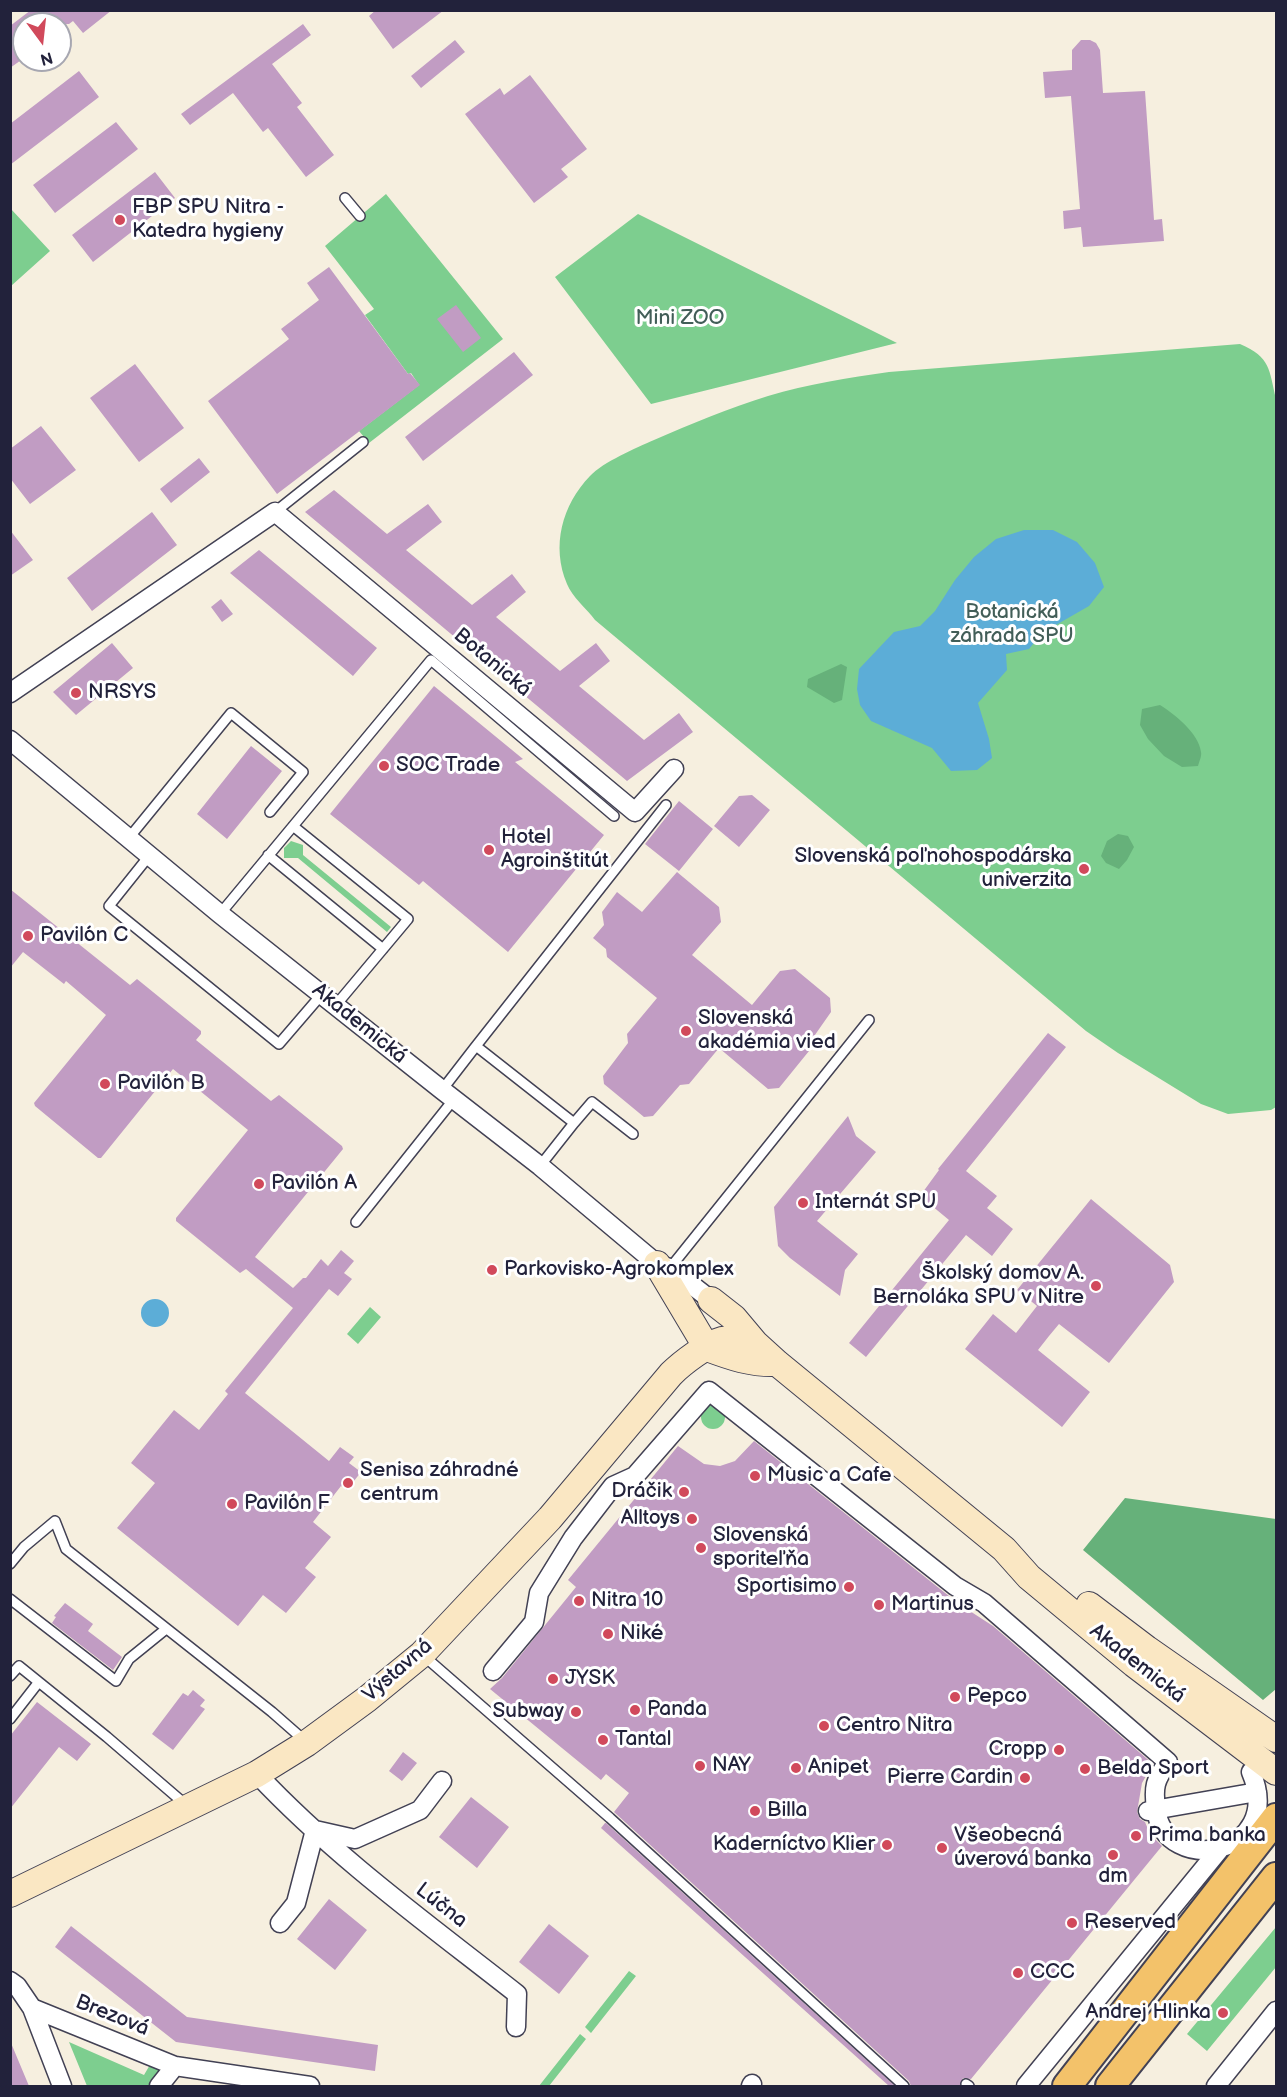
<!DOCTYPE html>
<html>
<head>
<meta charset="utf-8">
<style>
  body { margin:0 }
  #map { position:relative; width:1287px; height:2097px; overflow:hidden; background:#f6efdf; font-family:"Balsamiq Sans",sans-serif }
  canvas { display:block }
  .frame { position:absolute; inset:0; border:12px solid #22223b; pointer-events:none }
  .north { position:absolute; left:12px; top:12px; width:60px; height:60px; box-sizing:border-box; background:#fff; border:2px solid #a7a7b1; border-radius:50%; rotate:165deg; font-size:16px; font-weight:700; line-height:24px; text-align:center; color:#22223b }
  .north::after { content:''; display:block; margin:auto; width:21px; height:27px; background:#d1495b; clip-path:polygon(50% 0,100% 100%,50% 72%,0 100%) }
</style>
</head>
<body>
<div id="map">
<canvas width="1287" height="2097"></canvas>
<div class="frame"></div>
<div class="north">N</div>
</div>
<script>
const ctx = document.querySelector('canvas').getContext('2d');
ctx.lineJoin = 'round';
function paint(path, color) { ctx.fillStyle = color; ctx.fill(path, 'evenodd'); }
function strokePath(path, color, width, dash) { ctx.strokeStyle = color; ctx.lineWidth = width; ctx.lineCap = dash ? 'butt' : 'round'; ctx.setLineDash(dash || []); ctx.stroke(path); }
function write(font, color, halo, rows, align = 'center') {
  ctx.font = font + ' "Balsamiq Sans",sans-serif'; ctx.lineWidth = 6; ctx.setLineDash([]); ctx.textBaseline = 'middle'; ctx.strokeStyle = halo; ctx.fillStyle = color; for (const [text, x, y, turn = 0] of rows) {
    ctx.save(); ctx.translate(x, y); ctx.rotate((+turn || 0) * Math.PI / 180); ctx.textAlign = isNaN(turn) ? turn : align; if (halo) ctx.strokeText(text, 0, 0); ctx.fillText(text, 0, 0); ctx.restore();
  }
}
paint(new Path2D(`
  M386,194L503,339L369,443L359,431L419,385L411,373L408,374L365,315L374,309L325,246Z
  M11,209L50,251L11,286H10Z
  M638,214L897,343L651,404L555,277Z
  M1240,344C1271,357 1269,370 1276,399V1107L1271,1110L1228,1114L1201,1104L1118,1053L1086,1031L595,620C587,609 572,597 567,584C551,546 562,505 590,476C603,462 636,448 654,440C691,424 729,408 768,396C808,384 848,378 889,372Z
  M291,841L303,845V855L391,927L387,932L298,858H284V848Z
  M370,1307L381,1317L358,1344L347,1334Z
  M701 1417a12 12 0 1 1 24 0a12 12 0 1 1-24 0Z
  M1276,1927V1967L1207,2051L1187,2034Z
  M629,1971L636,1976L591,2033L585,2027Z
  M580,2034L586,2039L549,2086H539Z
  M69,2042L144,2075L154,2058C163,2069 160,2075 153,2086H87Z`), '#7dce8f');
paint(new Path2D(`
  M841,664L847,667L842,700L834,703L807,687L808,679Z
  M1160,705C1174,714 1199,733 1201,752C1202,756 1199,762 1198,766L1182,767L1164,756L1148,739L1140,725L1142,709Z
  M1118,834L1128,836L1134,847L1127,860L1119,869L1106,863L1101,856L1107,841Z
  M1125,1498L1276,1519V1689L1263,1700L1083,1550Z`), '#66b17a');
paint(new Path2D(`
  M1024,530H1053L1077,542L1095,563L1104,587L1089,606L1042,633L1029,649L1006,654L1007,670L978,703L989,739L992,758L977,770L951,771L932,748L871,721L860,705L857,689L859,669L894,632L920,626L935,611L955,580L974,557L996,539Z
  M141 1313a14 14 0 1 1 28 0a14 14 0 1 1-28 0Z`), '#5cadd7');
paint(new Path2D(`
  M31,10H112L83,33L73,21L69,24H24V58L10,68V26Z
  M376,10H444L393,49L369,16Z
  M303,24L311,35L272,64L302,103L297,107L334,155L306,177L268,128L263,132L233,93L190,125L181,114Z
  M455,40L465,52L421,88L411,76Z
  M1081,40H1090L1096,43L1100,50L1103,93L1145,91L1154,220L1162,219L1164,241L1083,247L1081,227L1064,229L1063,211L1080,209L1071,96L1045,98L1043,72L1072,70V50Z
  M79,71L99,97L10,165V124Z
  M530,75L587,149L561,169L568,177L534,203L465,114L500,88L504,95Z
  M116,122L138,149L55,213L33,185Z
  M155,172L175,198L93,262L72,235Z
  M329,267L408,374L410,373L420,385L277,494L208,401L289,339L281,329L319,300L307,283Z
  M456,305L481,338L463,352L437,319Z
  M514,352L533,375L423,461L405,437Z
  M135,364L184,428L139,462L90,398Z
  M41,426L76,470L30,504L10,478V449Z
  M199,458L210,472L171,503L160,489Z
  M334,490L387,534L428,504L442,522L406,550L472,605L512,574L526,592L496,617L560,671L596,643L610,661L579,686L644,740L679,713L693,732L627,781L305,512Z
  M152,512L177,545L92,611L67,578Z
  M10,530L33,560L10,576Z
  M259,550L377,648L353,676L230,573Z
  M221,599L233,614L222,622L211,607Z
  M112,643L133,668L76,715L53,692Z
  M434,686L523,759L515,762L604,835L508,952L423,881L419,885L330,814Z
  M251,746L282,771L227,839L197,814Z
  M752,795L770,810L739,847L714,826L739,796Z
  M679,801L713,829L679,871L645,844Z
  M677,872L719,907L721,922L692,955L752,1005L780,971L795,969L830,998L831,1012L810,1042L809,1051L779,1088L768,1089L719,1048L689,1084L680,1085L653,1116L644,1117L604,1084L603,1076L628,1043L627,1034L657,998L607,957L606,949L593,938L604,925L602,912L617,892L642,912Z
  M10,889L130,985L137,979L201,1031V1034L196,1040L271,1101L279,1095L342,1146L343,1149L255,1257L293,1288L303,1278H306L321,1259L328,1266L341,1250L354,1261L344,1273L352,1279L338,1296L329,1289L245,1393L329,1461L340,1447L354,1457L349,1463L361,1472L347,1490L341,1486L313,1522L331,1537L305,1568L316,1577L286,1613L263,1595L238,1626L117,1528L155,1483L131,1463L174,1410L199,1430L228,1394L225,1391L293,1308L246,1269L240,1273L176,1221V1218L248,1130L173,1069L101,1158H98L35,1106L34,1103L106,1015L66,981L64,984L23,952L10,968Z
  M1048,1033L1066,1047L966,1171L997,1196L987,1208L1013,1229L992,1256L966,1235L866,1357L849,1343L949,1220L920,1196L939,1170L938,1169Z
  M848,1116L856,1136L876,1152L817,1221L858,1254L845,1270L840,1296L790,1258L778,1246L774,1207Z
  M1091,1199L1170,1265L1174,1282L1109,1363L1059,1324L1049,1336L1038,1350L1090,1392L1062,1427L965,1349L993,1314L1016,1333L1037,1306L1017,1290Z
  M754,1441L959,1604L993,1626L1153,1764L1142,1783L1137,1812L1140,1819L1145,1822L1150,1834L1162,1846L971,2079L963,2078L960,2086H911L909,2081L614,1812L629,1793L606,1774L601,1780L490,1689L502,1678L576,1587L568,1580L678,1446L704,1464L720,1466L735,1461Z
  M65,1603L93,1624L88,1631L122,1657L113,1670L52,1623L56,1617L54,1616Z
  M193,1690L205,1700L200,1706L205,1709L173,1750L152,1734L183,1693L188,1696Z
  M37,1702L91,1744L77,1761L59,1747L10,1809V1736Z
  M403,1752L417,1763L402,1781L389,1771Z
  M471,1797L509,1827L477,1868L439,1837Z
  M605,1823H606L895,2086H889L601,1828Z
  M329,1899L367,1930L335,1970L297,1939Z
  M549,1924L589,1956L559,1994L519,1962Z
  M71,1926L187,2017L378,2045L375,2071L176,2042L55,1947Z
  M10,2043H11L29,2086H10Z`), '#c19cc3');
const lane = new Path2D(`
  M345,198L360,216
  M275,512L363,442
  M293,826L408,919L336,1005
  M128,839L231,713L303,772L270,812
  M268,855L383,949
  M149,856L109,906L279,1044L322,994
  M220,914L431,660L614,816
  M476,1046L666,805
  M442,1090L476,1046L574,1123L592,1102L633,1134
  M540,1166L574,1123
  M356,1222L454,1099
  M670,1268L869,1020
  M10,1564L24,1547L55,1521L66,1549L272,1712L305,1741
  M10,1599L116,1681L129,1659L166,1629
  M424,1656L610,1818L904,2086
  M10,1676L19,1666L107,1737L186,1805
  M10,1719L38,1683
  M966,2084L969,2086`);
const street = new Path2D(`
  M10,693L275,512L635,812L674,769
  M10,740L220,914L442,1090L540,1166L657,1264L670,1268L711,1300
  M493,1671L534,1622L539,1593L573,1538L613,1486L635,1476L709,1391L955,1586L984,1603L1168,1762C1155,1780 1153,1787 1156,1809C1164,1878 1287,1856 1251,1772
  M257,1774C335,1857 428,1924 517,1994L516,2027
  M1148,1811L1257,1792
  M280,1923L296,1903L315,1830L355,1839L420,1810L442,1781
  M10,1981L17,1986L32,2008L175,2066L310,2086
  M32,2008L62,2086
  M159,2086L175,2066
  M751,2086L752,2084
  M1026,2086L1219,1850
  M1216,2086L1276,2011`);
const secondary = new Path2D(`
  M657,1264L707,1348
  M711,1300L734,1318L755,1343L777,1363L1004,1549L1029,1577L1134,1664L1276,1772
  M707,1348C731,1357 751,1364 777,1363
  M1089,1605L1147,1649L1276,1739
  M10,1894L257,1774L307,1743L367,1699L422,1654L550,1518L671,1374C682,1363 707,1344 722,1340C732,1338 745,1341 755,1343`);
const primary = new Path2D(`
  M1067,2086L1276,1818
  M1110,2086L1276,1877`);
strokePath(lane, '#424154', 12);
strokePath(street, '#424154', 21);
strokePath(secondary, '#424154', 28);
strokePath(primary, '#424154', 32);
strokePath(lane, '#fff', 9);
strokePath(street, '#fff', 18);
strokePath(secondary, '#fae7c3', 26);
strokePath(primary, '#f3c26a', 28);
for (const [x, y, r, color] of [
  [120,220,6,"#d1495b"],
  [76,693,6,"#d1495b"],
  [384,766,6,"#d1495b"],
  [489,850,6,"#d1495b"],
  [1084,869,6,"#d1495b"],
  [28,936,6,"#d1495b"],
  [686,1031,6,"#d1495b"],
  [105,1084,6,"#d1495b"],
  [259,1184,6,"#d1495b"],
  [803,1203,6,"#d1495b"],
  [492,1270,6,"#d1495b"],
  [1096,1286,6,"#d1495b"],
  [755,1476,6,"#d1495b"],
  [348,1483,6,"#d1495b"],
  [684,1492,6,"#d1495b"],
  [232,1504,6,"#d1495b"],
  [692,1519,6,"#d1495b"],
  [701,1548,6,"#d1495b"],
  [849,1587,6,"#d1495b"],
  [579,1601,6,"#d1495b"],
  [879,1605,6,"#d1495b"],
  [608,1634,6,"#d1495b"],
  [553,1679,6,"#d1495b"],
  [955,1697,6,"#d1495b"],
  [635,1710,6,"#d1495b"],
  [576,1712,6,"#d1495b"],
  [824,1726,6,"#d1495b"],
  [603,1740,6,"#d1495b"],
  [1059,1750,6,"#d1495b"],
  [700,1766,6,"#d1495b"],
  [796,1768,6,"#d1495b"],
  [1085,1769,6,"#d1495b"],
  [1025,1778,6,"#d1495b"],
  [755,1811,6,"#d1495b"],
  [1136,1836,6,"#d1495b"],
  [887,1845,6,"#d1495b"],
  [942,1848,6,"#d1495b"],
  [1113,1855,6,"#d1495b"],
  [1072,1923,6,"#d1495b"],
  [1018,1973,6,"#d1495b"],
  [1223,2013,6,"#d1495b"]
]) { const dot = new Path2D(); dot.arc(x, y, r, 0, 2 * Math.PI); ctx.fillStyle = color; ctx.fill(dot); strokePath(dot, '#fff', 2); }
write('21px', '#22223b', '#fff', [
  ["FBP SPU Nitra -",132,208],
  ["Katedra hygieny",132,232],
  ["NRSYS",88,693],
  ["SOC Trade",396,766],
  ["Hotel",501,838],
  ["Agroinštitút",501,862],
  ["Slovenská poľnohospodárska",1072,857,"right"],
  ["univerzita",1072,881,"right"],
  ["Pavilón C",40,936],
  ["Slovenská",698,1019],
  ["akadémia vied",698,1043],
  ["Pavilón B",117,1084],
  ["Pavilón A",271,1184],
  ["Internát SPU",815,1203],
  ["Parkovisko-Agrokomplex",504,1270],
  ["Školský domov A.",1084,1274,"right"],
  ["Bernoláka SPU v Nitre",1084,1298,"right"],
  ["Senisa záhradné",360,1471],
  ["centrum",360,1495],
  ["Music a Cafe",767,1476],
  ["Dráčik",672,1492,"right"],
  ["Pavilón F",244,1504],
  ["Alltoys",680,1519,"right"],
  ["Slovenská",713,1536],
  ["sporiteľňa",713,1560],
  ["Sportisimo",837,1587,"right"],
  ["Nitra 10",591,1601],
  ["Martinus",891,1605],
  ["Niké",620,1634],
  ["JYSK",565,1679],
  ["Pepco",967,1697],
  ["Panda",647,1710],
  ["Subway",564,1712,"right"],
  ["Centro Nitra",836,1726],
  ["Tantal",615,1740],
  ["Cropp",1047,1750,"right"],
  ["NAY",712,1766],
  ["Anipet",808,1768],
  ["Belda Sport",1097,1769],
  ["Pierre Cardin",1013,1778,"right"],
  ["Billa",767,1811],
  ["Všeobecná",954,1836],
  ["úverová banka",954,1860],
  ["Prima banka",1148,1836],
  ["Kaderníctvo Klier",875,1845,"right"],
  ["dm",1113,1877,"center"],
  ["Reserved",1084,1923],
  ["CCC",1030,1973],
  ["Andrej Hlinka",1211,2013,"right"]
], 'left');
write('21px', '#425e58', '#fff', [
  ["Mini ZOO",680,319],
  ["Botanická",1012,613],
  ["záhrada SPU",1012,637]
]);
write('21px', '#22223b', '#fff', [
  ["Botanická",492,663,40],
  ["Akademická",359,1024,39],
  ["Akademická",1137,1664,38],
  ["Výstavná",398,1671,-41],
  ["Lúčna",441,1906,38],
  ["Brezová",112,2016,22]
]);
</script>
</body>
</html>
